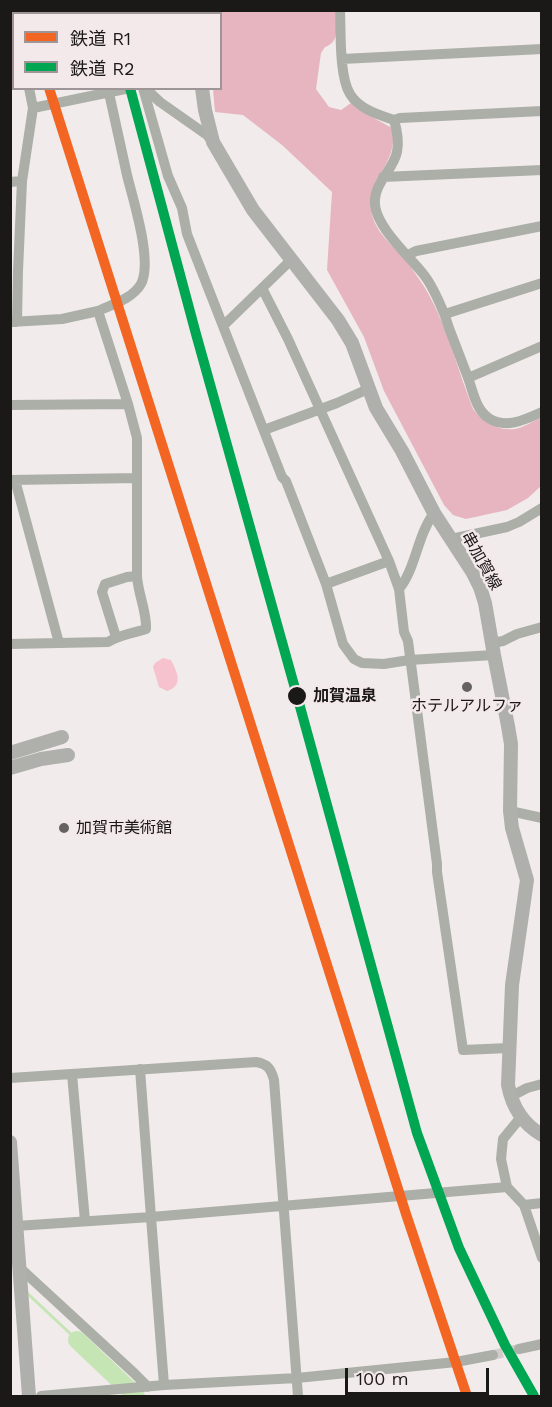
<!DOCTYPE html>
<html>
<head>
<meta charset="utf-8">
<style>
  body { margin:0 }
  #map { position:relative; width:552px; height:1407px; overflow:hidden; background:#f1ebec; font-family:"Work Sans","Noto Sans JP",sans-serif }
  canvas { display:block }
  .frame { position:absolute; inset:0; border:12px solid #1b1818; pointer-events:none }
  .legend { position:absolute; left:12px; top:12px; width:210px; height:78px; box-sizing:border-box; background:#f3e9eb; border:2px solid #9d9597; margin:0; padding:8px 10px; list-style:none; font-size:18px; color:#1b1818 }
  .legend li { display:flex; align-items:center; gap:12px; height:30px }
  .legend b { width:30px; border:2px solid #9d9597 }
  .scale { position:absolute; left:345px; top:1368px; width:144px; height:27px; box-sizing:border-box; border:3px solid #1b1818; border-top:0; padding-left:8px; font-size:18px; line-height:21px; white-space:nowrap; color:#1b1818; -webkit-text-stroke:4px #f3e9eb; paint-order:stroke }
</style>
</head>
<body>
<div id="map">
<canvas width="552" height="1407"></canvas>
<div class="frame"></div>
<ul class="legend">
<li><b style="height:8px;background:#f26522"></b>鉄道 R1</li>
<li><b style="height:8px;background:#00a651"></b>鉄道 R2</li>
</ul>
<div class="scale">100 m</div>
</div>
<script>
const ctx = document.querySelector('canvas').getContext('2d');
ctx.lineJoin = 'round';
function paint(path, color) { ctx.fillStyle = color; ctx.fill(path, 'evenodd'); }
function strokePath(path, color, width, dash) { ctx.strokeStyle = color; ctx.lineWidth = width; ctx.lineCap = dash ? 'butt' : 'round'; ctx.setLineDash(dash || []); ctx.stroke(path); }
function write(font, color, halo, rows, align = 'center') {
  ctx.font = font + ' "Work Sans","Noto Sans JP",sans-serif'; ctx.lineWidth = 5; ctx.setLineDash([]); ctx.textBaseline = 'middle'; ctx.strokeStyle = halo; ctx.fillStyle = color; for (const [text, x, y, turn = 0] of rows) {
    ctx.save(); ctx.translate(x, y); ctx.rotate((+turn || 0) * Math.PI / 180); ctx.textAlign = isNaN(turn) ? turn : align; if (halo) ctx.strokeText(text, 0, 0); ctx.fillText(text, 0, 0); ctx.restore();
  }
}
paint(new Path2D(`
  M163,658L171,660C178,673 183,686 167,691L159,687L153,667L155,663Z`), '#f5c2cd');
paint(new Path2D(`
  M204,10L335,11C336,24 341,42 325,47L321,53L316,89L329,107L341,110L351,103L361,111L392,128C400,166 363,178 372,215C377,235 398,250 410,266C416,275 423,284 428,293C448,329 458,371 473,409C483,422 497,431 515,429C523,428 533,421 541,418V486L528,498L507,510L466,519L453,515L444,505L384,391L364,337L327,270L332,192L282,145L243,115L215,112L213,89L220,88V14L204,13Z`), '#e7b5bf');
strokePath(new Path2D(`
  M27,1293L77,1340`), '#c6e5b5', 3);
strokePath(new Path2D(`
  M77,1340L136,1396`), '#c6e5b5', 18);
strokePath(new Path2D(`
  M493,1355L519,1349`), '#d1cbcc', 10, [10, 5]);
strokePath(new Path2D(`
  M122,10L123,14
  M340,10C341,32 339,76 350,94C359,109 379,115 394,120C397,130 399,142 397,152C393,171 373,183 375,205C377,228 410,257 424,275C432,285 438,299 443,311C446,317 447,323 449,328C455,344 461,359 467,375C473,390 475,410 490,419C507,429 526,419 542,412
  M10,22L14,31
  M10,59L14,58
  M342,59L542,49
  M143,88L168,176L182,208L187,234L282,477L286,481L326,584L343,644L354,659L362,663L384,664L409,660L494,655
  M145,88L160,102L207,135L213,142
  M33,108L130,88
  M394,120L400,118L542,111
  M383,177L542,170
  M10,182L22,181
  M408,255L416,251L542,226
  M262,288L288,339L389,561L399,589L404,632L408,641L437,864V872L463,1050L509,1048
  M445,314L542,283
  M11,322L62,319L98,311
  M17,322L18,271L22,181L33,108L29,88
  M223,326L291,260
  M468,378L542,346
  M10,405L128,404
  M264,430L337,403L368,389
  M10,480L137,478
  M15,480L59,643
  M451,539L507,527L519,522L542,508
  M326,584L389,561
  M399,589C416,568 417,536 434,513
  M116,637L102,592L105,584L127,577L137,576
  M492,643L503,641L517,634L542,627
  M10,644L108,642C119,635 134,633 146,629C147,612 138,594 137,576V438L128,404L98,311C113,304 132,299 141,284C153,261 133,200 127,175C121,148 115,120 109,93
  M510,811L542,818
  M72,1074L85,1221
  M10,1078L256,1062C268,1064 271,1069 274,1080L298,1396
  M510,1097L527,1088L542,1084
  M521,1117L503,1139L501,1159L507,1187L524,1205L542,1258
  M524,1205L542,1203
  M16,1226L151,1217L140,1069
  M20,1268L134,1373L148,1387
  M519,1349L542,1344
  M164,1385L151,1217L507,1187
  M41,1396L164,1385L297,1378L456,1362L493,1355`), '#abafa7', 10);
strokePath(new Path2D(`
  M192,10L193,14
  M202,88L205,110L213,142L230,171L253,210L338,320L352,343L376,408L402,451L434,513L473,573L480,587L485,603L494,655L508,726L511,744L510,811L512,828L527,880L512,985L508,1085C512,1106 523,1124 542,1135
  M10,753L62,737
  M10,768L41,759L68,755
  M10,1142L29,1396`), '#afb0ab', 14);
strokePath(new Path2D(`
  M49,88L406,1214L467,1396`), '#f26522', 10);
strokePath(new Path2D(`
  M130,88L196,334L296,692L417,1133L459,1248L505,1345L534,1396`), '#00a651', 10);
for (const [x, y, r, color] of [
  [467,687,6,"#666262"],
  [297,696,10,"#1b1818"],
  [64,828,6,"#666262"]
]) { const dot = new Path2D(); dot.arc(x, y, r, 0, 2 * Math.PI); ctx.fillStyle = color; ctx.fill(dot); strokePath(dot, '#f3e9eb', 2); }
write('16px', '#1b1818', '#f3e9eb', [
  ["串加賀線",481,561,61]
]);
write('bold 16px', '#1b1818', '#f3e9eb', [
  ["加賀温泉",313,696]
], 'left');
write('16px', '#1b1818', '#f3e9eb', [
  ["ホテルアルファ",467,706],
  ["加賀市美術館",76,828,"left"]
]);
</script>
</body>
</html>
